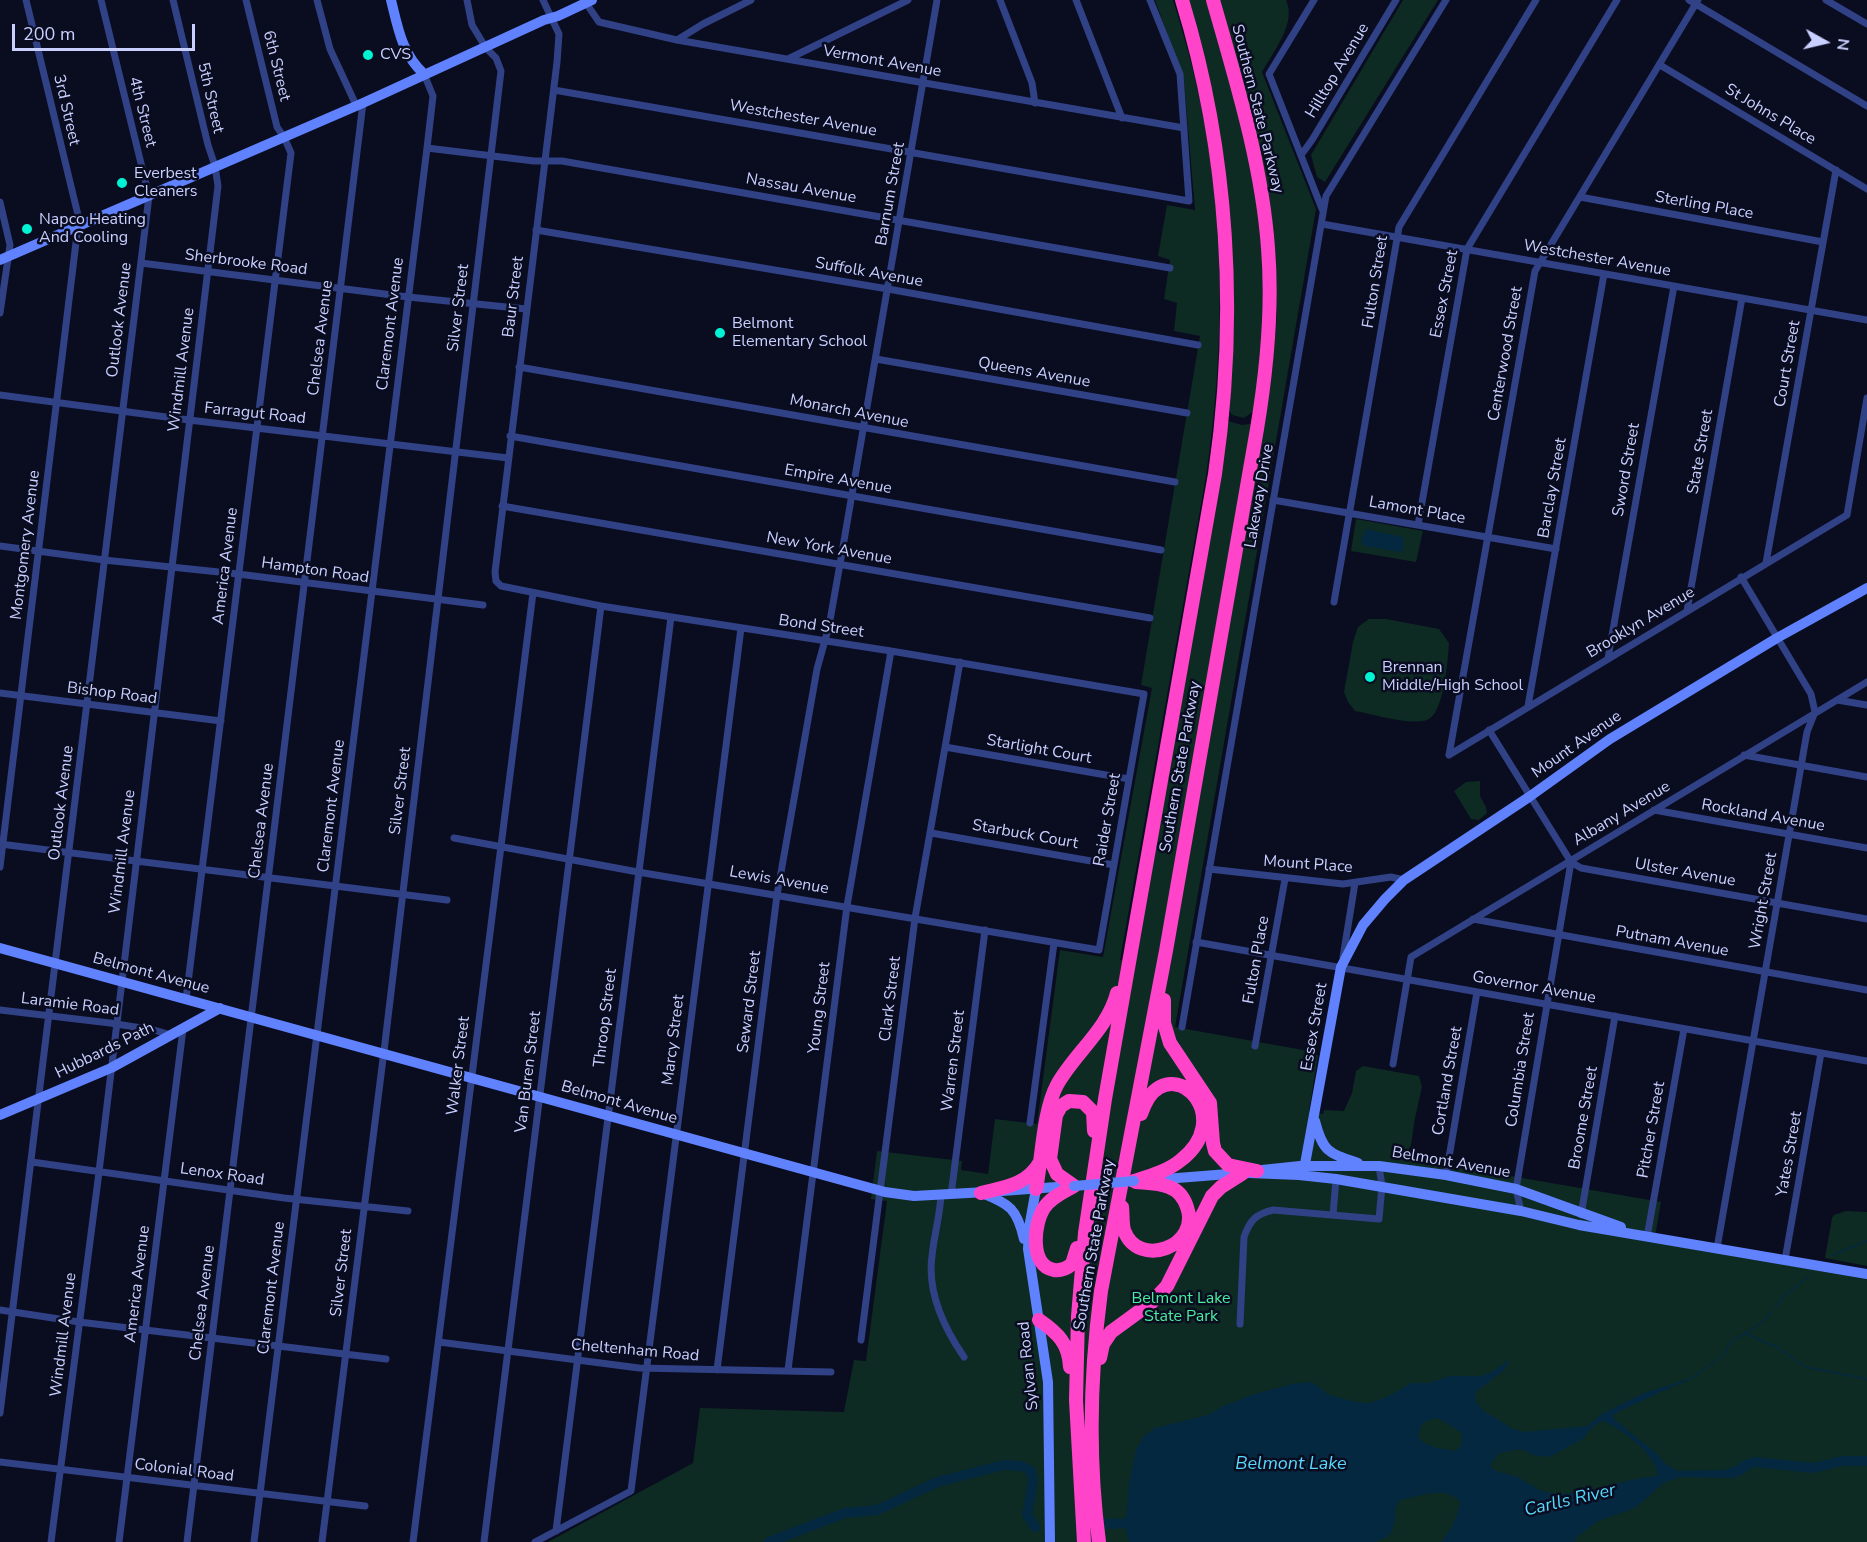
<!DOCTYPE html>
<html>
<head>
<meta charset="utf-8">
<style>
  body { margin:0 }
  #map { position:relative; width:1867px; height:1542px; overflow:hidden; background:#0a0c20; font-family:"Nunito Sans",sans-serif }
  canvas { display:block }
  .north { position:absolute; left:1795px; top:12px; width:60px; height:60px; -webkit-text-stroke:4px #0a0c20; paint-order:stroke; rotate:98deg; font-size:16px; font-weight:700; line-height:24px; text-align:center; color:#c9d0ff }
  .north::after { content:''; display:block; margin:auto; width:21px; height:27px; background:#c9d0ff; clip-path:polygon(50% 0,100% 100%,50% 72%,0 100%) }
  .scale { position:absolute; left:12px; top:24px; width:183px; height:27px; box-sizing:border-box; border:3px solid #c9d0ff; border-top:0; padding-left:8px; font-size:18px; line-height:21px; white-space:nowrap; color:#c9d0ff; -webkit-text-stroke:4px #0a0c20; paint-order:stroke }
</style>
</head>
<body>
<div id="map">
<canvas width="1867" height="1542"></canvas>
<div class="north">N</div>
<div class="scale">200 m</div>
</div>
<script>
const ctx = document.querySelector('canvas').getContext('2d');
ctx.lineJoin = 'round';
function paint(path, color) { ctx.fillStyle = color; ctx.fill(path, 'evenodd'); }
function strokePath(path, color, width, dash) { ctx.strokeStyle = color; ctx.lineWidth = width; ctx.lineCap = dash ? 'butt' : 'round'; ctx.setLineDash(dash || []); ctx.stroke(path); }
function write(font, color, halo, rows, align = 'center') {
  ctx.font = font + ' "Nunito Sans",sans-serif'; ctx.lineWidth = 5; ctx.setLineDash([]); ctx.textBaseline = 'middle'; ctx.strokeStyle = halo; ctx.fillStyle = color; for (const [text, x, y, turn = 0] of rows) {
    ctx.save(); ctx.translate(x, y); ctx.rotate((+turn || 0) * Math.PI / 180); ctx.textAlign = isNaN(turn) ? turn : align; if (halo) ctx.strokeText(text, 0, 0); ctx.fillText(text, 0, 0); ctx.restore();
  }
}
paint(new Path2D(`
  M1155,0H1173C1180,23 1187,46 1193,70C1226,203 1226,342 1206,476L1120,960L1135,963L1226,422L1228,421L1242,425L1250,424L1252,425L1157,967L1170,968L1272,371L1277,315L1275,261L1217,0H1286C1297,23 1273,52 1262,72L1316,209L1175,1027L1314,1052L1318,1056L1309,1111L1323,1114L1324,1110L1344,1111L1352,1093L1356,1071L1363,1066L1419,1076L1422,1087L1415,1118L1411,1145L1406,1154L1401,1157L1661,1202L1654,1242L1867,1278V1542H548L693,1463L700,1408L844,1412L854,1360L866,1361L887,1201L871,1199L877,1151L962,1161L961,1170L988,1174L995,1119L1037,1124L1060,950L1103,957L1152,688L1141,685L1200,336L1174,331L1177,303L1164,299L1170,260L1158,256L1167,205L1195,210L1184,80Z
  M1187,0H1206C1228,76 1253,154 1261,232C1267,292 1263,351 1254,411L1244,418L1232,415L1228,408L1233,300Z
  M1403,0H1438L1325,182L1317,177L1311,155Z
  M1356,519L1423,531L1416,562L1351,551Z
  M1369,619H1386L1439,629L1449,643C1448,659 1444,711 1429,719C1415,727 1372,714 1355,711L1348,702L1344,692L1353,642L1358,627Z
  M1480,781V796L1486,807L1487,813L1479,820L1471,819L1454,791L1466,782Z
  M1846,1211L1867,1212V1266L1825,1258L1832,1218L1834,1215Z`), '#0d2b23');
paint(new Path2D(`
  M1366,529L1402,537L1404,539L1403,550L1400,552L1364,546L1361,539Z
  M1510,1359L1504,1370L1476,1392L1475,1401L1486,1413L1496,1418L1513,1429L1524,1432L1587,1426L1603,1413L1644,1393L1689,1379L1614,1414V1419L1656,1453L1666,1464L1677,1471L1725,1470L1755,1459V1465L1742,1475L1734,1478L1681,1477L1665,1482L1635,1508L1598,1521L1578,1536L1574,1542H1441C1451,1530 1458,1517 1460,1501C1442,1485 1421,1497 1400,1500C1391,1510 1399,1527 1388,1536C1384,1539 1379,1540 1374,1542H1129L1126,1529L1122,1527V1523L1126,1521L1129,1483L1136,1450L1144,1436L1155,1428L1208,1415L1223,1406L1255,1394L1292,1384L1309,1382L1315,1384L1329,1395L1356,1402L1370,1403L1387,1397L1411,1383H1428L1450,1376H1480L1492,1372ZM1431,1419H1440L1462,1433L1461,1446L1455,1451C1443,1449 1424,1447 1418,1436L1422,1424ZM1602,1421C1618,1426 1660,1457 1657,1476C1621,1478 1583,1499 1547,1492C1535,1490 1526,1480 1515,1476C1506,1473 1495,1473 1490,1465L1499,1453L1520,1449L1537,1456L1549,1457L1583,1439L1592,1427Z`), '#042840');
strokePath(new Path2D(`
  M1833,1255L1867,1241
  M1776,1306L1783,1297L1809,1276
  M1746,1334L1777,1347L1806,1367L1867,1379
  M1678,1384L1692,1378L1725,1354L1727,1347L1736,1338L1748,1332L1767,1318L1772,1311`), '#042840', 1.5);
strokePath(new Path2D(`
  M1743,1466L1755,1462L1814,1468L1842,1461H1867
  M1104,1524L1134,1523
  M769,1542L845,1513L877,1510L937,1482L1004,1465L1022,1466L1031,1471L1033,1481L1027,1515L1035,1527`), '#042840', 10);
strokePath(new Path2D(`
  M317,0L330,49L356,105
  M1000,0L1032,83L1035,103
  M1076,0L1122,118
  M1314,0L1269,74L1322,209
  M1689,0L1867,106
  M1826,0L1867,24
  M586,3L599,22L677,40L1184,128
  M677,40L703,24L751,0
  M788,59L908,0
  M1660,65L1867,189
  M554,90L1189,201L1180,74L1150,0
  M427,148L534,161H562L1170,268
  M1301,155L1312,140L1396,0
  M1580,197L1823,242
  M0,202L10,245L0,313
  M1322,224L1867,320
  M536,230L888,289L1198,345
  M141,263L408,297L526,309
  M876,359L1187,413
  M519,367L1175,482
  M0,395L189,420L508,458
  M510,436L1161,550
  M1273,500L1556,549
  M502,506L1150,618
  M1418,525L1467,249L1617,0
  M0,546L104,560L238,574L483,605
  M1766,563L1836,170
  M1334,602L1399,227L1536,0
  M1687,611L1742,298
  M1608,658L1674,286
  M0,693L221,721
  M1837,700L1867,705
  M1528,706L1604,274
  M1489,730L1571,862L1581,868L1867,919
  M945,747L1129,779
  M1449,755L1535,271L1698,0
  M1449,755L1847,515L1867,398
  M1744,755L1867,777
  M1654,810L1867,848
  M931,833L1114,865
  M454,838L638,872L1099,950L1144,694L891,651L601,606L501,586L496,581L495,572L557,62L559,34L543,0
  M0,844L447,900
  M0,867L78,226V215L26,0
  M1209,869L1343,884L1391,877L1404,880
  M1473,919L1867,990
  M1196,942L1867,1061
  M1343,957L1355,883
  M186,999L291,153L284,137L277,127L246,0
  M0,1010L110,1023L154,1030L171,1035
  M1182,1027L1326,196L1446,0
  M1255,1046L1285,879
  M1393,1064L1411,957L1867,682
  M1030,1123L1054,943
  M32,1162L284,1198L408,1211
  M1446,1175L1477,992
  M941,1195C940,1216 934,1235 932,1256C927,1292 944,1328 964,1357
  M951,1195L985,930
  M1521,1211L1516,1189L1571,862
  M1333,1215L1336,1179
  M1581,1215L1615,1016
  M1647,1237L1684,1029
  M1717,1248L1807,732L1815,712L1811,694L1741,577
  M1785,1260L1821,1053
  M0,1310L79,1322L386,1359
  M1240,1324L1244,1237C1250,1220 1256,1214 1273,1210L1379,1219L1382,1186L1379,1166
  M861,1340L915,918L960,662
  M439,1342L639,1368L831,1372
  M717,1370L777,895L817,669L829,626L840,564L937,0
  M788,1370L847,906L891,651
  M0,1413L149,196L101,0
  M0,1462L365,1506
  M556,1531L671,617
  M51,1542L98,1180L218,186L215,166L208,145L173,0
  M119,1542L183,1029
  M187,1542L363,103
  M254,1542L427,148L433,96L424,74
  M322,1542L385,1043L501,71L496,58L486,48L472,25L467,0
  M413,1542L533,593
  M484,1542L601,606
  M535,1542L631,1491L741,628`), '#304185', 7);
strokePath(new Path2D(`
  M391,0C398,28 402,54 424,74
  M0,260L363,103L544,20L558,16L592,0
  M0,948L885,1192L914,1196L986,1192
  M0,1115L111,1068L220,1008
  M1315,1121C1323,1152 1328,1153 1358,1163
  M1262,1170L1300,1166H1379L1446,1175L1516,1189L1621,1227
  M1249,1173L1299,1175L1336,1179L1521,1211L1579,1225L1867,1274
  M1303,1175L1341,967L1363,925L1385,899L1404,880L1529,797L1610,739L1777,638L1867,588
  M1152,1180L1241,1173
  M1036,1189L1029,1228L1028,1249L1048,1382L1050,1542
  M1002,1191L1070,1186
  M982,1193C1010,1204 1017,1209 1024,1239`), '#6082ff', 10);
strokePath(new Path2D(`
  M1164,1000V1023L1170,1043L1210,1103L1213,1143L1215,1151L1228,1165L1257,1171
  M1134,1181C1150,1176 1168,1171 1181,1160C1234,1119 1179,1057 1149,1097C1146,1102 1143,1108 1141,1114
  M1074,1186C1064,1192 1051,1197 1044,1208C1034,1223 1029,1266 1054,1270C1061,1271 1066,1269 1072,1264L1077,1248
  M1074,1186L1057,1174L1050,1159L1056,1115L1061,1106L1069,1101L1083,1102L1093,1112L1094,1131
  M1036,1189C1042,1159 1043,1111 1057,1085C1074,1054 1108,1029 1117,993
  M981,1193C1005,1187 1027,1185 1040,1162
  M1122,1207C1123,1214 1122,1223 1124,1230C1138,1270 1201,1246 1187,1207C1184,1198 1178,1190 1169,1187C1159,1183 1147,1183 1136,1182
  M1039,1320C1058,1333 1069,1344 1070,1367
  M1100,1358L1103,1344L1111,1332L1152,1302L1167,1286L1212,1196L1221,1187L1243,1173
  M1084,1542L1076,1400L1078,1316L1085,1233L1105,1099L1215,474C1238,316 1229,153 1182,0
  M1099,1542C1088,1459 1090,1374 1101,1291L1166,951L1257,429C1267,369 1273,309 1268,248C1262,164 1236,81 1213,0`), '#ff44ca', 14);
strokePath(new Path2D(`
  M1074,1186L1134,1181`), '#6082ff', 10);
for (const [x, y, r, color] of [
  [368,55,6,"#00f4d3"],
  [122,183,6,"#00f4d3"],
  [27,229,6,"#00f4d3"],
  [720,333,6,"#00f4d3"],
  [1370,677,6,"#00f4d3"]
]) { const dot = new Path2D(); dot.arc(x, y, r, 0, 2 * Math.PI); ctx.fillStyle = color; ctx.fill(dot); strokePath(dot, '#0a0c20', 2); }
write('16px', '#c9d0ff', '#0a0c20', [
  ["CVS",380,55],
  ["Everbest",134,174],
  ["Cleaners",134,192],
  ["Napco Heating",39,220],
  ["And Cooling",39,238],
  ["Belmont",732,324],
  ["Elementary School",732,342],
  ["Brennan",1382,668],
  ["Middle/High School",1382,686]
], 'left');
write('16px', '#c9d0ff', '#0a0c20', [
  ["Vermont Avenue",882,62,10],
  ["6th Street",276,66,76],
  ["Hilltop Avenue",1338,71,-59],
  ["5th Street",210,98,77],
  ["Southern State Parkway",1257,109,76],
  ["3rd Street",66,110,77],
  ["4th Street",142,112,76],
  ["St Johns Place",1770,115,31],
  ["Westchester Avenue",803,119,10],
  ["Nassau Avenue",801,189,10],
  ["Barnum Street",891,194,-80],
  ["Sterling Place",1704,206,10],
  ["Westchester Avenue",1597,259,10],
  ["Sherbrooke Road",246,263,7],
  ["Suffolk Avenue",869,273,10],
  ["Fulton Street",1376,282,-81],
  ["Essex Street",1445,294,-79],
  ["Baur Street",514,297,-83],
  ["Silver Street",459,308,-83],
  ["Outlook Avenue",120,320,-83],
  ["Claremont Avenue",391,324,-83],
  ["Chelsea Avenue",321,338,-83],
  ["Centerwood Street",1506,354,-80],
  ["Court Street",1788,364,-80],
  ["Windmill Avenue",182,370,-83],
  ["Queens Avenue",1034,373,10],
  ["Monarch Avenue",849,412,11],
  ["Farragut Road",255,414,6],
  ["State Street",1701,452,-80],
  ["Sword Street",1627,470,-80],
  ["Empire Avenue",838,480,10],
  ["Barclay Street",1553,488,-80],
  ["Lakeway Drive",1260,496,-80],
  ["Lamont Place",1417,511,10],
  ["Montgomery Avenue",26,545,-83],
  ["New York Avenue",829,549,10],
  ["America Avenue",226,566,-83],
  ["Hampton Road",315,571,8],
  ["Brooklyn Avenue",1641,623,-31],
  ["Bond Street",821,627,8],
  ["Bishop Road",112,694,7],
  ["Mount Avenue",1577,745,-35],
  ["Starlight Court",1039,750,10],
  ["Southern State Parkway",1181,767,-80],
  ["Silver Street",401,791,-83],
  ["Outlook Avenue",62,803,-83],
  ["Claremont Avenue",332,806,-83],
  ["Albany Avenue",1622,814,-31],
  ["Rockland Avenue",1763,816,10],
  ["Raider Street",1108,820,-80],
  ["Chelsea Avenue",262,821,-83],
  ["Starbuck Court",1025,835,10],
  ["Windmill Avenue",123,852,-83],
  ["Mount Place",1308,865,4],
  ["Ulster Avenue",1685,873,10],
  ["Lewis Avenue",779,881,10],
  ["Wright Street",1764,901,-80],
  ["Putnam Avenue",1672,942,10],
  ["Fulton Place",1257,960,-80],
  ["Belmont Avenue",151,974,15],
  ["Governor Avenue",1534,988,10],
  ["Clark Street",891,999,-83],
  ["Seward Street",750,1002,-83],
  ["Laramie Road",70,1005,7],
  ["Young Street",820,1008,-83],
  ["Throop Street",606,1018,-83],
  ["Essex Street",1315,1027,-80],
  ["Marcy Street",674,1040,-83],
  ["Hubbards Path",105,1051,-26],
  ["Warren Street",954,1061,-83],
  ["Walker Street",459,1066,-83],
  ["Columbia Street",1521,1070,-81],
  ["Van Buren Street",529,1072,-83],
  ["Cortland Street",1448,1081,-80],
  ["Belmont Avenue",619,1103,16],
  ["Broome Street",1584,1118,-80],
  ["Pitcher Street",1652,1130,-80],
  ["Yates Street",1790,1154,-80],
  ["Belmont Avenue",1451,1163,10],
  ["Lenox Road",222,1175,8],
  ["Southern State Parkway",1095,1245,-80],
  ["Silver Street",342,1273,-83],
  ["America Avenue",138,1284,-83],
  ["Claremont Avenue",272,1288,-83],
  ["Chelsea Avenue",203,1303,-83],
  ["Windmill Avenue",64,1335,-83],
  ["Cheltenham Road",635,1351,5],
  ["Sylvan Road",1029,1366,-96],
  ["Colonial Road",184,1471,7]
]);
write('16px', '#49ec9c', '#0a0c20', [
  ["Belmont Lake",1181,1299],
  ["State Park",1181,1317]
]);
write('italic 18px', '#57d9ff', '#0a0c20', [
  ["Belmont Lake",1291,1465],
  ["Carlls River",1570,1501,-13]
]);
</script>
</body>
</html>
